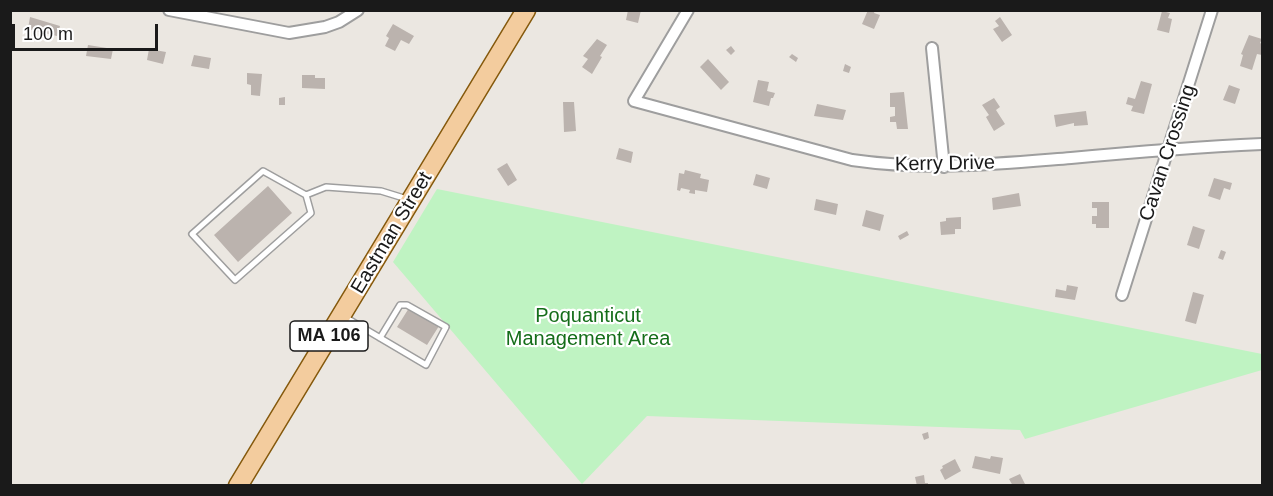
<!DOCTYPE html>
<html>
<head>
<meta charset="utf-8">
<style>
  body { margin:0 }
  #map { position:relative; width:1273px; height:496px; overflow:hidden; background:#ebe7e1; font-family:Arial,sans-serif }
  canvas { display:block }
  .frame { position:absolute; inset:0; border:12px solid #1a1a1a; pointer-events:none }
  .scale { position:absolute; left:12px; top:24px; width:146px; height:27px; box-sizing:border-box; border:3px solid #1a1a1a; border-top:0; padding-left:8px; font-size:18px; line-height:21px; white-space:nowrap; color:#1a1a1a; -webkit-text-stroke:4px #fff; paint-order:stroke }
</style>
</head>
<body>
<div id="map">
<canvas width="1273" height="496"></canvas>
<div class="frame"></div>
<div class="scale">100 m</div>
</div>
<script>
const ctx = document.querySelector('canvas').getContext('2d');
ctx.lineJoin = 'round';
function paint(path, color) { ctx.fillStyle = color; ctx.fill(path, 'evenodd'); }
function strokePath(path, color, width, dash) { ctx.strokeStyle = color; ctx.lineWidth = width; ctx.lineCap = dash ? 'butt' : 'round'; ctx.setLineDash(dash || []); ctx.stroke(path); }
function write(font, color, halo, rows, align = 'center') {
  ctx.font = font + ' Arial,sans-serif'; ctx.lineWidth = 4.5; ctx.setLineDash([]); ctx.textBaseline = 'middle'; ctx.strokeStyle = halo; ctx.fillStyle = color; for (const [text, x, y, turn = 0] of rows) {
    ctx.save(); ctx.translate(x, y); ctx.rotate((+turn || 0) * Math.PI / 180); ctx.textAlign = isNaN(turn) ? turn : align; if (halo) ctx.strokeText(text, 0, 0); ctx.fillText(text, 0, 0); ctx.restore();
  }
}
paint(new Path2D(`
  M437,189L1262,354V370L1025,439L1020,430L647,416L582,484L393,262Z`), '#bff3c2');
paint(new Path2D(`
  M628,10H641L638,23L626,20Z
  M868,10H875L874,13L880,15L874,29L862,24Z
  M1162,11L1170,13L1168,18L1172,19L1169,33L1157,30Z
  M30,17L60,26L57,36L28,29Z
  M1000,17L1012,35L1002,42L993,29L999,26L995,21Z
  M393,24L414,36L409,44L401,40L395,51L385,46L389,38L386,36Z
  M1249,35L1262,39L1260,43L1262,44V55L1257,54L1252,70L1240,66L1243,55L1241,54Z
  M597,39L607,45L600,56L602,57L592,74L582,67L588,59L583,56Z
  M88,45L113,49L111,59L86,56Z
  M731,46L735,51L731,55L726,50Z
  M149,49L166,52L163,64L147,60Z
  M792,54L798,58L796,62L789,57Z
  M194,55L211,58L209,69L191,66Z
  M708,59L729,82L721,90L700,67Z
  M845,64L851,67L849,73L843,71Z
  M247,73L262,74L260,96L251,95V85L247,84Z
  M302,75H315V78H325V89L302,88Z
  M758,80L769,82L767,91L775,93L773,98H771L769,106L753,102Z
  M1141,81L1152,84L1144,114L1131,111L1133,106L1126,104L1128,97L1135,99Z
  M1229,85L1240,89L1235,104L1223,100Z
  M904,92L908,129H897L896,122H890V117L895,116V107H890V93Z
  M285,97V105H279V98Z
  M994,98L1000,107L996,110L1005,124L994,131L986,117L989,115L982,105Z
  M563,102H574L576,131L564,132Z
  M817,104L846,110L843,120L814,116Z
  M1086,111L1088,125L1074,126V123L1056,127L1054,115Z
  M619,148L633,152L631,163L616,159Z
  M507,163L517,180L508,186L497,169Z
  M685,170L701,174L700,178L709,180L707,192L695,190V194L689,193L690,190L681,188L680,191L677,190L679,173L684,174Z
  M756,174L770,178L767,189L753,185Z
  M1214,178L1232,183L1230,190L1224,188L1220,200L1208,196Z
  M268,186L292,213L238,262L214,235Z
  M1019,193L1021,206L993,210L992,198Z
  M816,199L838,204L836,215L814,210Z
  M1092,202H1109V228H1096V224H1092V216H1097V208H1092Z
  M866,210L884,215L880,231L862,226Z
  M961,217V229H955V234L941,235L940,222L946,221V218Z
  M1193,226L1205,230L1199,249L1187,245Z
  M907,231L909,235L900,240L898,236Z
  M1221,250L1226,252L1223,260L1218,258Z
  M1067,285L1078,287L1075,300L1055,297L1056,289L1066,291Z
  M1193,292L1204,295L1196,324L1185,321Z
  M409,308L439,326L427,345L397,327Z
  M928,432L929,438L924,440L922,434Z
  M975,456L990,459L991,456L1003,458L1000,474L972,468Z
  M955,459L961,471L945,480L940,470L943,468L942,466Z
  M1020,474L1026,486H1013L1009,479Z
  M924,475L925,483H928V486H917L915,477Z`), '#bbb3ae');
const lane = new Path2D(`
  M306,195L311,213L235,280L192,234L263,171L306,195L326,187L381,191L407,199
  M343,316L426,365L446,327L407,305H400L380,338`);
const street = new Path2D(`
  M169,10L289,33L325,27L339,22L358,10
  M688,10L634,101L852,160C928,171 995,164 1071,158C1135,152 1198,147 1262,144
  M932,48L944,167
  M1122,295L1212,10`);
const primary = new Path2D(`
  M238,486L526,10`);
strokePath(lane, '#9e9e9e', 8);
strokePath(street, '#9e9e9e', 14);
strokePath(primary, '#85590c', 21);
strokePath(lane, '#fff', 5);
strokePath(street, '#fff', 10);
strokePath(primary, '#f3cc9e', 18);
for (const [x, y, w] of [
  [329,336,78]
]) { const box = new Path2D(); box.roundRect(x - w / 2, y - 15, w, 30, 4.5); ctx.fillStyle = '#fff'; ctx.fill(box); strokePath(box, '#1a1a1a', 1.5); }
write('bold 18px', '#1a1a1a', null, [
  ["MA 106",329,336]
]);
write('20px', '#1a1a1a', '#fff', [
  ["Cavan Crossing",1168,153,-72],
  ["Kerry Drive",945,164,-1],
  ["Eastman Street",392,233,-59]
]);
write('20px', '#146d19', '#fff', [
  ["Poquanticut",588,316],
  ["Management Area",588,339]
]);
</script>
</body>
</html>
